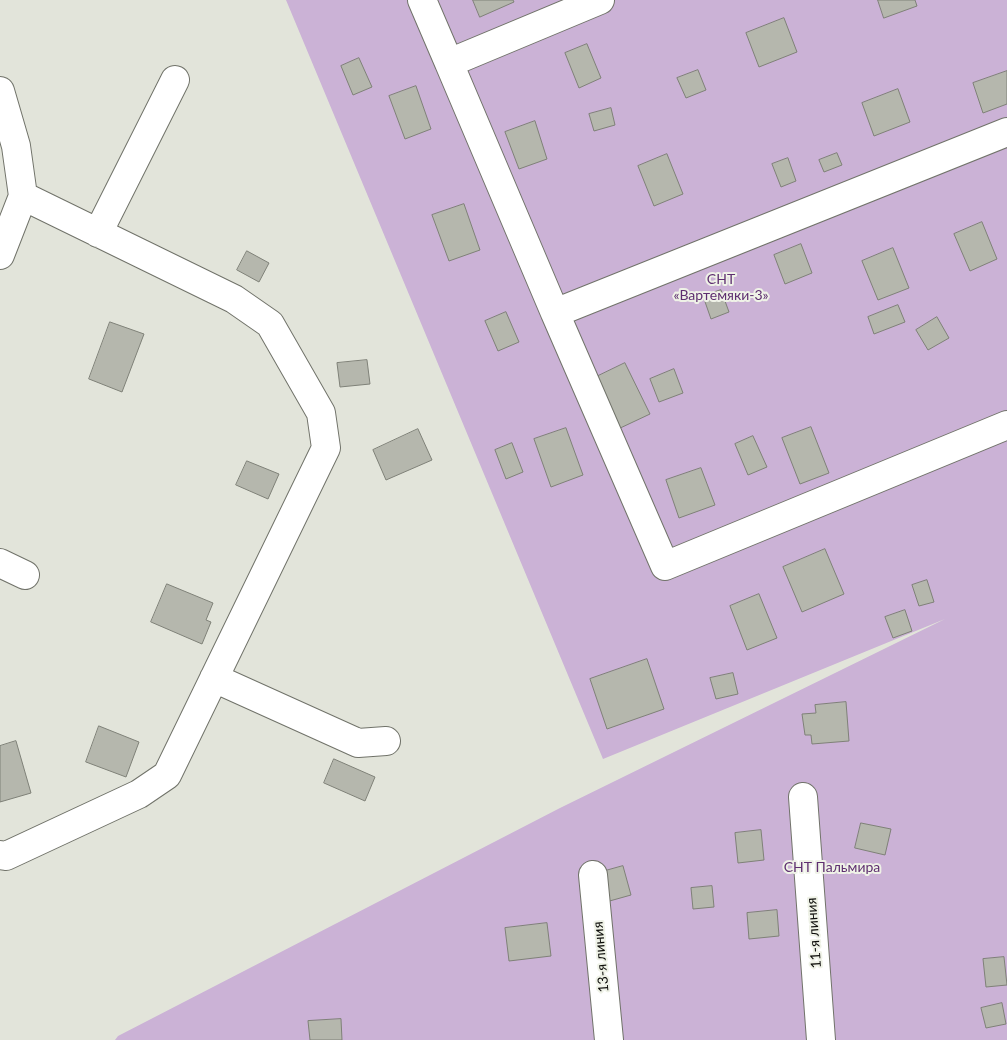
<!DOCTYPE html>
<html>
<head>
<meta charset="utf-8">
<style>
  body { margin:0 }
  canvas { display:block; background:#e2e4da }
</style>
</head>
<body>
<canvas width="1007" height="1040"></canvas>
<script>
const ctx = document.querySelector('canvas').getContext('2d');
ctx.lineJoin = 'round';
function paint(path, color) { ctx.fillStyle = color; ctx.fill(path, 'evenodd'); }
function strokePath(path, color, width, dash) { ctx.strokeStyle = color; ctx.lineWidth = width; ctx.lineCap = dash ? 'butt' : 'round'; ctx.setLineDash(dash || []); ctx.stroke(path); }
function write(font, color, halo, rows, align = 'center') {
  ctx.font = font + ' Lato,sans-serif'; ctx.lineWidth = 4; ctx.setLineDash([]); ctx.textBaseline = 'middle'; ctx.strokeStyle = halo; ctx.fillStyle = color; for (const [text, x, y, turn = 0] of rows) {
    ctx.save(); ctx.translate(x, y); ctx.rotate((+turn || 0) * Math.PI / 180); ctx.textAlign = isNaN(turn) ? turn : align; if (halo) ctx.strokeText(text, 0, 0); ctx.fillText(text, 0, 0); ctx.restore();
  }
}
paint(new Path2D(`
  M286,0H1007V1040H115L118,1036L560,808L945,619L603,759Z`), '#cbb2d6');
const building = new Path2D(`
  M473,0H513L514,2L480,17Z
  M878,0H915L917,6L884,18Z
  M784,18L797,52L759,67L746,33Z
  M587,44L601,78L579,88L565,53Z
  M359,58L372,87L353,95L341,66Z
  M698,70L706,90L686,98L677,78Z
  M1007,71V104L983,113L973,83Z
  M416,86L431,129L405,139L389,96Z
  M898,89L910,122L874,136L862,103Z
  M611,108L615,125L594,131L589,114Z
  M535,121L547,159L519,169L505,132Z
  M837,153L842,165L824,172L819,160Z
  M667,154L683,194L654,206L638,166Z
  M788,158L796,181L781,187L772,164Z
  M464,204L480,250L449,261L432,215Z
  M982,222L997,259L970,271L954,234Z
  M801,244L812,273L785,284L774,255Z
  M893,248L909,288L878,300L862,261Z
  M247,251L269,263L259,282L237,270Z
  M721,290L729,312L711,319L703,296Z
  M898,305L905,322L874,334L868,317Z
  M506,312L519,342L498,351L485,321Z
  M937,317L949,338L928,350L916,330Z
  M110,322L144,334L122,392L89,379Z
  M367,360L370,384L340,387L337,363Z
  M625,363L650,414L616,430L592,379Z
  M674,369L683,393L659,402L650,379Z
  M811,427L829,473L800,484L782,438Z
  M566,428L583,475L551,487L534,439Z
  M418,429L432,460L386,480L373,450Z
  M753,436L767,467L748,475L735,444Z
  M512,443L523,472L506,479L495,450Z
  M247,461L279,474L268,499L236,485Z
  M701,468L715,505L679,518L666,480Z
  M825,549L844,594L802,612L783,567Z
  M927,580L934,602L919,606L912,585Z
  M167,584L213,603L206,620L211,622L202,644L151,622Z
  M759,594L777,638L747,650L730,606Z
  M905,610L912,631L893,638L885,617Z
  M647,659L664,709L607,729L590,679Z
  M733,673L738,694L716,699L710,678Z
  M846,702L849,741L812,744L811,735H805L802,714L816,713L815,705Z
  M99,726L139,742L126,777L86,762Z
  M16,741L31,793L0,802V746Z
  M334,759L375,777L365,801L324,783Z
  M861,823L891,829L885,855L855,848Z
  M761,830L764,860L738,863L735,833Z
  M623,866L631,895L606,902L598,873Z
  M712,886L714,907L693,909L691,888Z
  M777,910L779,936L749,939L747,913Z
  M547,923L551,956L509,961L505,928Z
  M1004,957L1007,985L986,987L983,959Z
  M1002,1003L1006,1024L986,1028L981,1008Z
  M341,1019L342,1040H310L308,1021Z`);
paint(building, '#b5b7ad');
strokePath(building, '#7f8178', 1);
const minor = new Path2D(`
  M422,0L449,63L600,0
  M449,63L555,313
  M0,91L16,146L23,196L0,255
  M1007,132L555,313L665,566L1007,425
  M98,233L175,80
  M0,563L25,575
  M214,678L358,743L386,741
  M803,797L821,1040
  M0,855L6,856L139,794L167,775L326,448L321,413L270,324L234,299L23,196
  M593,875L609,1040`);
strokePath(minor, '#71736a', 30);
strokePath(minor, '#fff', 28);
write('14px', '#5e2f70', '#eff2e7', [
  ["СНТ",721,279],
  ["«Вартемяки-3»",721,295],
  ["СНТ Пальмира",832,867]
]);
write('14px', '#0d0d0a', '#eff2e7', [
  ["11-я линия",814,933,-94],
  ["13-я линия",601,957,-95]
]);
</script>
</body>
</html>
